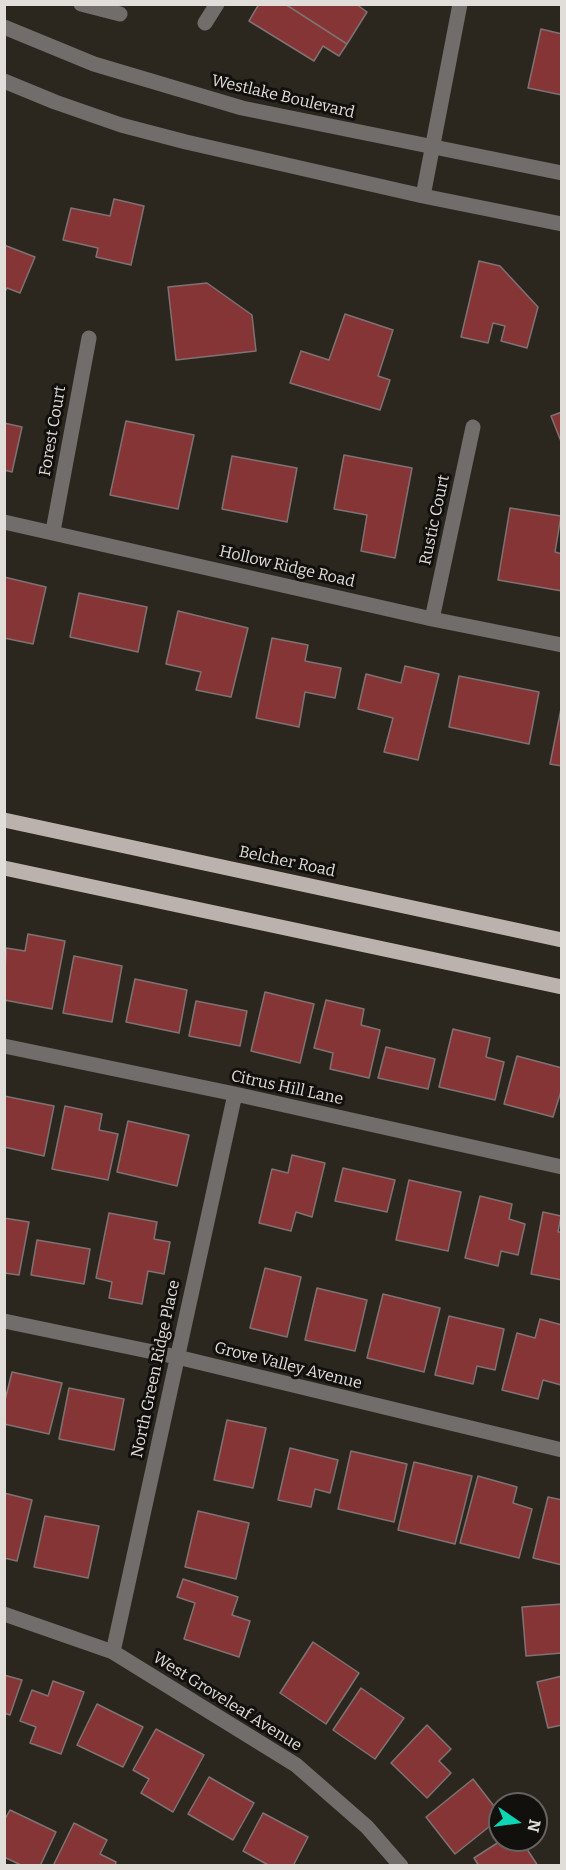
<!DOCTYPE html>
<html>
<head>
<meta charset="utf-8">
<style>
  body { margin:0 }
  #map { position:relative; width:566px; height:1870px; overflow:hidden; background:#2b271f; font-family:Bitter,serif }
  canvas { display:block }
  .frame { position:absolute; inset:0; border:6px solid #e1ded9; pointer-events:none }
  .north { position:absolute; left:488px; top:1792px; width:60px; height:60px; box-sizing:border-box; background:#12100d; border:2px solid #65625f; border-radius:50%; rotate:103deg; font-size:16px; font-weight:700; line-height:24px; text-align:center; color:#e1ded9 }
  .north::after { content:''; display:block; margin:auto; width:21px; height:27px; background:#0ed5b4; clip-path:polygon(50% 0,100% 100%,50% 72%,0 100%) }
</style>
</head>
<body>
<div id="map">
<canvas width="566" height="1870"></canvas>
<div class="frame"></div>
<div class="north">N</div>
</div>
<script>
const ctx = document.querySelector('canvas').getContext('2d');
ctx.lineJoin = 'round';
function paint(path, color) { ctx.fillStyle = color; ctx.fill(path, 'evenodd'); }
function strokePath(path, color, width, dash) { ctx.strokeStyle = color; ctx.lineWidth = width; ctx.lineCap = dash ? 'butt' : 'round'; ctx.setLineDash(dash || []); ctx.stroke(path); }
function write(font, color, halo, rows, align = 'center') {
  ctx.font = font + ' Bitter,serif'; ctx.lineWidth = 6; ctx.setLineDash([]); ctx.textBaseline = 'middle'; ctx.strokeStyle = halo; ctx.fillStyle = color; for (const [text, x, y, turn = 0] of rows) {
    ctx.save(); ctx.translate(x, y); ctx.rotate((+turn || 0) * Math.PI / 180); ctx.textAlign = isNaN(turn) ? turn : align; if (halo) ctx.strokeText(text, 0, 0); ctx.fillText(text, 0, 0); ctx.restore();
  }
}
const building = new Path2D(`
  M259,4H285L347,44L339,56L323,46L314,61L249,21Z
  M285,4H356L367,12L347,44Z
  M541,29L562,34V95L528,88Z
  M114,199L144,206L131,265L96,257L98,248L63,240L71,208L110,216Z
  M4,245L35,257L20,293L7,288L4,293Z
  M479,261L500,266L538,307L527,348L501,341L505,326L493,323L488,343L461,337Z
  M207,283L252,315L256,351L176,360L168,287Z
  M345,314L393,330L378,376L390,380L380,410L290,383L301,351L329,360Z
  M562,412V444L551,416Z
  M126,421L194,435L178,509L110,495Z
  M4,423L22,427L12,472L4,470Z
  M344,455L412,468L395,558L361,551L367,515L334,509Z
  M232,456L297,468L287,522L222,509Z
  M510,508L561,516L555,552L562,554V591L498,580Z
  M4,577L46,587L33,644L4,638Z
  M79,593L147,607L138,652L70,637Z
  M178,611L248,628L231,697L196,690L201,672L166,664Z
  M272,638L308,645L305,661L341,668L335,698L305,692L299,727L256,718Z
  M405,666L439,674L418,760L384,752L393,718L358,709L366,674L401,683Z
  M459,676L539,692L529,744L449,727Z
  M562,704V766L550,764Z
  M28,934L65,941L52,1009L4,1000L6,948L25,951Z
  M74,956L122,966L112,1022L63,1013Z
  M135,979L187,990L179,1033L126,1022Z
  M265,992L314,1004L300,1063L251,1051Z
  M326,1000L364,1009L361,1025L380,1030L369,1078L330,1069L333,1053L314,1048Z
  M196,1001L247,1011L240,1046L189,1036Z
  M453,1029L490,1038L486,1057L504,1062L495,1100L439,1087Z
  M386,1047L435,1059L428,1089L378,1078Z
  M517,1056L562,1068V1088L553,1117L504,1104Z
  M4,1096L54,1106L44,1156L4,1147Z
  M65,1106L102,1114L99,1130L118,1134L108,1180L52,1169Z
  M128,1121L189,1135L177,1186L117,1172Z
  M292,1155L325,1163L312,1217L296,1212L291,1231L259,1223L272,1169L288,1173Z
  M343,1168L395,1180L387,1212L335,1201Z
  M409,1180L461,1192L448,1251L396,1240Z
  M480,1196L512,1204L509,1219L525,1224L518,1255L501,1251L498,1266L465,1258Z
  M543,1212L561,1216L558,1232H562V1280L531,1274Z
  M109,1213L157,1222L154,1239L170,1242L164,1274L148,1271L142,1304L109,1298L112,1282L96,1278Z
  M4,1218L29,1222L19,1275L4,1273Z
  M37,1240L90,1249L84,1284L31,1275Z
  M265,1268L301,1277L287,1337L250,1328Z
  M317,1288L367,1300L355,1351L305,1340Z
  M383,1294L440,1308L424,1372L367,1358Z
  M449,1316L504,1329L495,1370L477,1366L473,1384L435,1375Z
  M540,1319L562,1325V1383L561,1385L543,1380L538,1399L502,1390L517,1333L535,1338Z
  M12,1372L62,1383L49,1434L4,1424V1404Z
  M69,1388L124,1399L114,1450L59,1439Z
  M227,1420L266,1428L253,1488L214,1480Z
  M290,1448L338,1460L330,1493L315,1489L311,1507L278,1500Z
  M351,1451L407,1464L394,1522L338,1509Z
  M414,1462L472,1476L455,1544L398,1530Z
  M478,1476L517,1487L513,1503L532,1509L519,1558L460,1543Z
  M4,1493L32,1500L17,1561L4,1558Z
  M548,1497L562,1500V1565L533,1558Z
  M198,1511L249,1523L236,1579L185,1567Z
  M45,1516L99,1526L88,1578L34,1567Z
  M183,1579L238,1597L232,1615L250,1621L239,1657L184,1639L195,1603L177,1597Z
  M562,1604V1653L526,1656L522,1607Z
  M313,1642L359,1673L326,1724L280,1693Z
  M4,1675L22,1680L10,1715L4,1713Z
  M562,1676V1725L548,1728L537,1682Z
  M53,1681L84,1692L61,1754L30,1743L36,1727L20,1721L32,1690L48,1696Z
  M361,1688L404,1718L375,1759L333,1730Z
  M97,1704L143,1727L123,1767L77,1745Z
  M427,1725L451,1749L439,1761L451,1773L427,1798L391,1763Z
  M156,1729L204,1755L173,1812L141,1793L149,1779L133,1770Z
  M209,1777L254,1803L233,1840L188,1814Z
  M473,1779L500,1814V1818L455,1854L426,1817Z
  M10,1810L56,1832L40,1866H23L4,1857V1821Z
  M263,1813L308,1837L293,1866H270L243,1851Z
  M74,1823L107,1840L100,1854L116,1862L115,1866H53Z
  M502,1840H521L538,1866H479L474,1858Z`);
paint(building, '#863537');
strokePath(building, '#7f7272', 1.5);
strokePath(new Path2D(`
  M81,4L120,14
  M205,23L217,4
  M4,27L94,64L242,108L562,173
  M4,81L55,102L121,125L186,142L423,196L562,224
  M423,196L460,4
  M4,522L432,619L562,645
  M53,531L89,338
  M432,619L473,427
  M4,1046L235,1094L562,1167
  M4,1321L177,1357L562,1450
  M4,1614L113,1652L296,1765L367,1827L401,1866
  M113,1652L235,1094`), '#716d6a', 15);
strokePath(new Path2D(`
  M4,820L562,940
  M4,868L562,987`), '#bcb2ad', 15);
write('16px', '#e1ded9', '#12100d', [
  ["Westlake Boulevard",283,97,13],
  ["Forest Court",53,431,-80],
  ["Rustic Court",435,520,-78],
  ["Hollow Ridge Road",287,567,13],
  ["Belcher Road",287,862,12],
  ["Citrus Hill Lane",287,1088,12],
  ["Grove Valley Avenue",288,1366,14],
  ["North Green Ridge Place",156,1369,-78],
  ["West Groveleaf Avenue",227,1702,32]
]);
</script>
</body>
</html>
